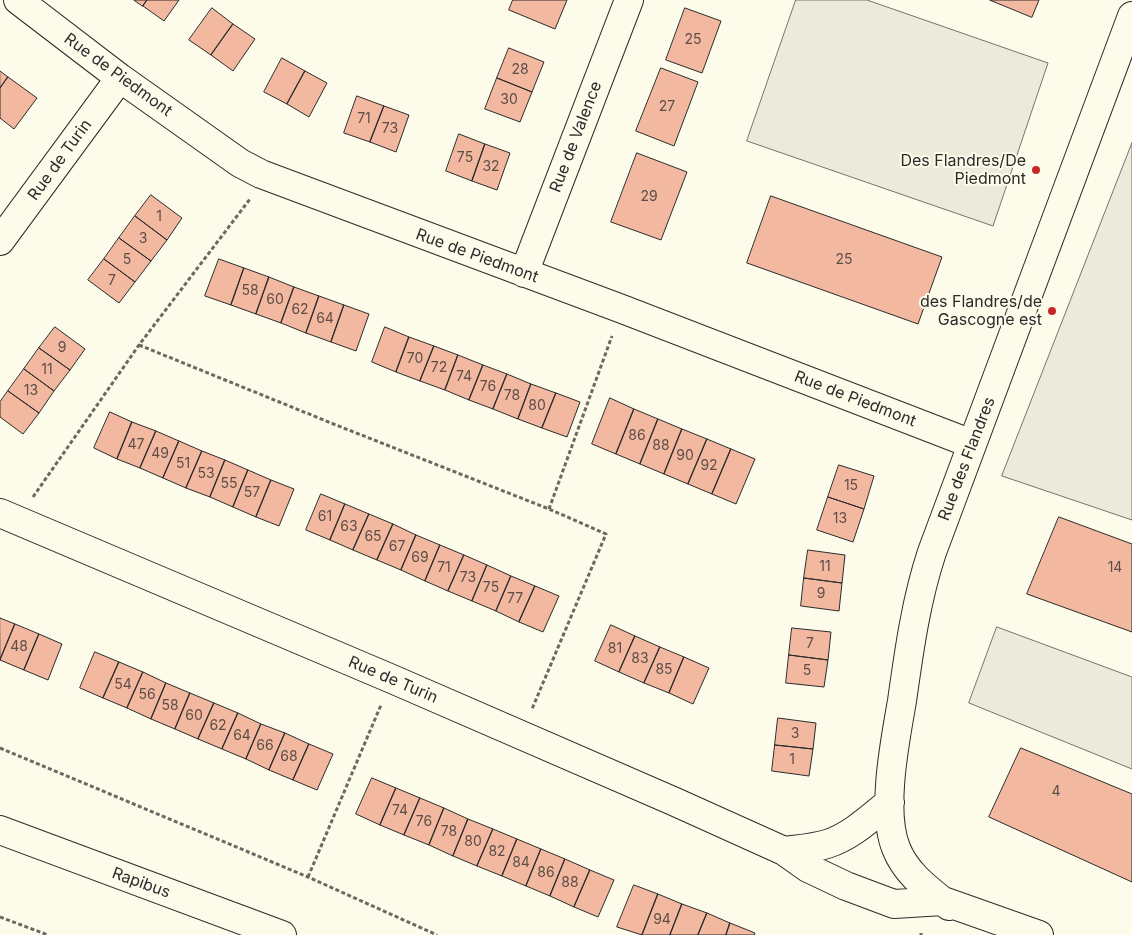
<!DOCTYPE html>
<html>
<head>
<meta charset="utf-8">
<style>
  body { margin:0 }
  canvas { display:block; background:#fdfbea }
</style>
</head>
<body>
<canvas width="1132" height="935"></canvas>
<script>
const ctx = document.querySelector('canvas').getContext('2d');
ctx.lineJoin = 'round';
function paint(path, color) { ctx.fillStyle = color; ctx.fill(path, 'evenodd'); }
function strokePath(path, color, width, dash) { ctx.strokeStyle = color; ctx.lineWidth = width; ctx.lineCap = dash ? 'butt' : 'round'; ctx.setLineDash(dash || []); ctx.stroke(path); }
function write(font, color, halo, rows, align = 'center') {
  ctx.font = font + ' Inter,sans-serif'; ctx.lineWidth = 4; ctx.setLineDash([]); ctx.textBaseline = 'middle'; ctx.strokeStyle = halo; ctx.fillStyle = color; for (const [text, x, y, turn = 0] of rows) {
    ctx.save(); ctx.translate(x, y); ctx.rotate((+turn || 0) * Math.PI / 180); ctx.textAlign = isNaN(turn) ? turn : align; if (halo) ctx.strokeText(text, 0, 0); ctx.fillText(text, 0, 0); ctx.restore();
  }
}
const parking = new Path2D(`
  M796,0H867L1048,63L993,226L747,141Z
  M1132,143V520L1002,476Z
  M997,627L1132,677V769L969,703Z`);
paint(parking, '#eceadb');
strokePath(parking, '#74746e', 1);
const building = new Path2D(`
  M134,0H147L143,6Z
  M147,0H179L164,21L143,6Z
  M513,0H567L555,29L509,10Z
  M990,0H1039L1032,17Z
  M212,8L233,24L211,55L189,40Z
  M685,8L721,21L702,73L666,60Z
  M233,24L255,39L233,71L211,55Z
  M509,48L544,62L532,92L497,78Z
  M282,58L305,71L287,104L264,92Z
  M661,68L698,82L674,146L636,131Z
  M0,71L8,77L0,88Z
  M305,71L327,83L309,117L287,104Z
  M8,77L37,98L14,129L0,118V88Z
  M497,78L532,92L520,122L485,109Z
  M357,96L384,106L370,142L344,133Z
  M384,106L409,115L396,152L370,142Z
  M459,134L485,144L472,181L446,171Z
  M485,144L510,153L497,190L472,181Z
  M637,153L687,172L661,240L611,222Z
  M151,195L182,218L167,240L135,216Z
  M771,196L942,257L918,324L747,263Z
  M135,216L167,240L151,261L119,238Z
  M119,238L151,261L135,282L104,259Z
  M104,259L135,282L119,303L88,280Z
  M219,259L244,268L231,305L205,296Z
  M244,268L269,277L256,314L231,305Z
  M269,277L294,287L281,323L256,314Z
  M294,287L319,296L306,333L281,323Z
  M319,296L344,305L331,342L306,333Z
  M344,305L369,314L356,351L331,342Z
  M55,327L85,349L70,370L39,348Z
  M385,327L409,337L396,372L372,362Z
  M409,337L434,346L420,381L396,372Z
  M434,346L458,355L445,390L420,381Z
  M39,348L70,370L54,391L24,369Z
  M458,355L483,365L469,400L445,390Z
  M483,365L507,374L493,409L469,400Z
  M24,369L54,391L39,413L8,391Z
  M507,374L531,384L518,419L493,409Z
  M531,384L556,393L542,428L518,419Z
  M8,391L39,413L23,434L0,417V402Z
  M556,393L580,402L567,437L542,428Z
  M610,398L634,409L616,454L592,444Z
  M634,409L658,419L640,464L616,454Z
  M110,412L132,422L117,459L94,448Z
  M658,419L682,429L664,474L640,464Z
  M132,422L156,431L140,468L117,459Z
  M682,429L707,439L688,484L664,474Z
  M156,431L179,441L163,478L140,468Z
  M707,439L731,449L712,494L688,484Z
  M179,441L202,451L186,488L163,478Z
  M731,449L755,459L736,504L712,494Z
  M202,451L225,460L210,497L186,488Z
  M225,460L248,470L233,507L210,497Z
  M839,465L874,476L864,509L828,497Z
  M248,470L271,480L256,517L233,507Z
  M271,480L294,489L279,526L256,517Z
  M321,494L345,504L330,540L306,530Z
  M828,497L864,509L853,542L817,530Z
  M345,504L369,514L353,550L330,540Z
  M369,514L393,524L377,560L353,550Z
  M1059,517L1132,544V632L1027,594Z
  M393,524L416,535L401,570L377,560Z
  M416,535L440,545L425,581L401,570Z
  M440,545L464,555L448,591L425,581Z
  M808,550L845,555L842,583L804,578Z
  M464,555L487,565L472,601L448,591Z
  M487,565L511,576L496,611L472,601Z
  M511,576L535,586L519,622L496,611Z
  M804,578L842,583L839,611L801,606Z
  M535,586L559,596L543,632L519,622Z
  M0,618L15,624L0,660Z
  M15,624L39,634L24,670L0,660Z
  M611,625L635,636L619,672L595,661Z
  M792,628L831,632L828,660L789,655Z
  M39,634L62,644L48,680L24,670Z
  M635,636L660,647L644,683L619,672Z
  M660,647L684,657L669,693L644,683Z
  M95,652L119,662L103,698L80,688Z
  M789,655L828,660L824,687L786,683Z
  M684,657L709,668L693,704L669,693Z
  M119,662L143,672L127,708L103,698Z
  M143,672L166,683L151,719L127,708Z
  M166,683L190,693L175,729L151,719Z
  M190,693L214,703L198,739L175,729Z
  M214,703L238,713L222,749L198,739Z
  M238,713L261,724L246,759L222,749Z
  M778,718L816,723L813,749L775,745Z
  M261,724L285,733L269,770L246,759Z
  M285,733L309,744L293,780L269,770Z
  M309,744L333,754L317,790L293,780Z
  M775,745L813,749L809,776L772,771Z
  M1021,748L1132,794V882L989,817Z
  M372,778L396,788L380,825L356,814Z
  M396,788L420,798L404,835L380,825Z
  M420,798L444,808L429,845L404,835Z
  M444,808L468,819L453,856L429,845Z
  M468,819L493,829L477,866L453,856Z
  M493,829L517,839L502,876L477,866Z
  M517,839L541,849L526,886L502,876Z
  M541,849L565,859L550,896L526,886Z
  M565,859L590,870L574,907L550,896Z
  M590,870L614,880L598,917L574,907Z
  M634,885L658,894L642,935L617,927Z
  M658,894L682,904L670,935H642Z
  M682,904L707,913L698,935H670Z
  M707,913L730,923L726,935H698Z
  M730,923L755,933L754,935H726Z`);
paint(building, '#f2b8a0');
strokePath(building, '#2b2b2b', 1);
const minor = new Path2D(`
  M18,0L120,78L240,163L261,174L622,309L972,444
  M0,241L120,78
  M524,273L629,0
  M0,513L392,679L673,801L784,851L808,868L846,886L894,904L943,901L1039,935
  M0,830L282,935
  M784,851C799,849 814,848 827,844C852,836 871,817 890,802
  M949,906C929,890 906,874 896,848C881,811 895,741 902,701C909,651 916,600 932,552L1132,16`);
strokePath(minor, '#2b2b2b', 30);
strokePath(new Path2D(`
  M139,345L336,425L549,509L606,534L532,709
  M33,497L139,345L250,199
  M549,509L612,336
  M0,748L308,877L437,935
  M308,877L381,705
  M0,917L48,935
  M921,935V933`), '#6a6964', 3, [4, 2.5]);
strokePath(minor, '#fdfbea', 28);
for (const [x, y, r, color] of [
  [1036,170,5,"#c62828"],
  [1052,311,5,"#c62828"]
]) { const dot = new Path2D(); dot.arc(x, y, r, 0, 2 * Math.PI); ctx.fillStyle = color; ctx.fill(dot); strokePath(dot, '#fdfbea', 2); }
write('14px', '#5d4e48', null, [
  ["25",693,40],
  ["28",520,70],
  ["30",509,100],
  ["27",667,107],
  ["71",364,119],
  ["73",390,129],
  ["75",465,158],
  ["32",491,167],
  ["29",649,197],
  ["1",159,217],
  ["3",143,239],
  ["5",127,260],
  ["25",844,260],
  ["7",112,281],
  ["58",250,291],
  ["60",275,300],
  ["62",300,310],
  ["64",325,319],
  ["9",62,348],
  ["70",415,359],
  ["72",439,368],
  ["11",47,370],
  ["74",464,377],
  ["76",488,387],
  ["13",31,391],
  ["78",512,396],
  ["80",537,406],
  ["86",637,436],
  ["47",136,445],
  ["88",661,446],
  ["49",160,454],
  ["90",685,456],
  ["51",183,464],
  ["92",709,466],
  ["53",206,474],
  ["55",229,484],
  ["15",851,486],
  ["57",252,493],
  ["61",325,517],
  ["13",840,519],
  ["63",349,527],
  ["65",373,537],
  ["67",397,547],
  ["69",420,558],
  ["11",825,567],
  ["71",444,568],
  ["14",1115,568],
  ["73",468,578],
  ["75",491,588],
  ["9",821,594],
  ["77",515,599],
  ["7",810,644],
  ["48",19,647],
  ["81",615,649],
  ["83",640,659],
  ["85",664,670],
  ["5",807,671],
  ["54",123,685],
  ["56",147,695],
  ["58",170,706],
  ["60",194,716],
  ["62",218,726],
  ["3",795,734],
  ["64",242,736],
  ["66",265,746],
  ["68",289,757],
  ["1",792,760],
  ["4",1056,792],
  ["74",400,811],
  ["76",424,822],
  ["78",449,832],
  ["80",473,842],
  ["82",497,852],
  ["84",521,863],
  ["86",546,873],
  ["88",570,883],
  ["94",662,920]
]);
write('16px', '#2b2b2b', '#fdfbea', [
  ["Rue de Piedmont",118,75,36],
  ["Rue de Valence",576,137,-69],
  ["Rue de Turin",60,160,-54],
  ["Rue de Piedmont",477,256,20],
  ["Rue de Piedmont",855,399,21],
  ["Rue des Flandres",967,459,-69],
  ["Rue de Turin",393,680,23],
  ["Rapibus",141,883,20]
]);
write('16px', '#2b2b2b', '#fdfbea', [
  ["Des Flandres/De",1026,161],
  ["Piedmont",1026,179],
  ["des Flandres/de",1042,302],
  ["Gascogne est",1042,320]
], 'right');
</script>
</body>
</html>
